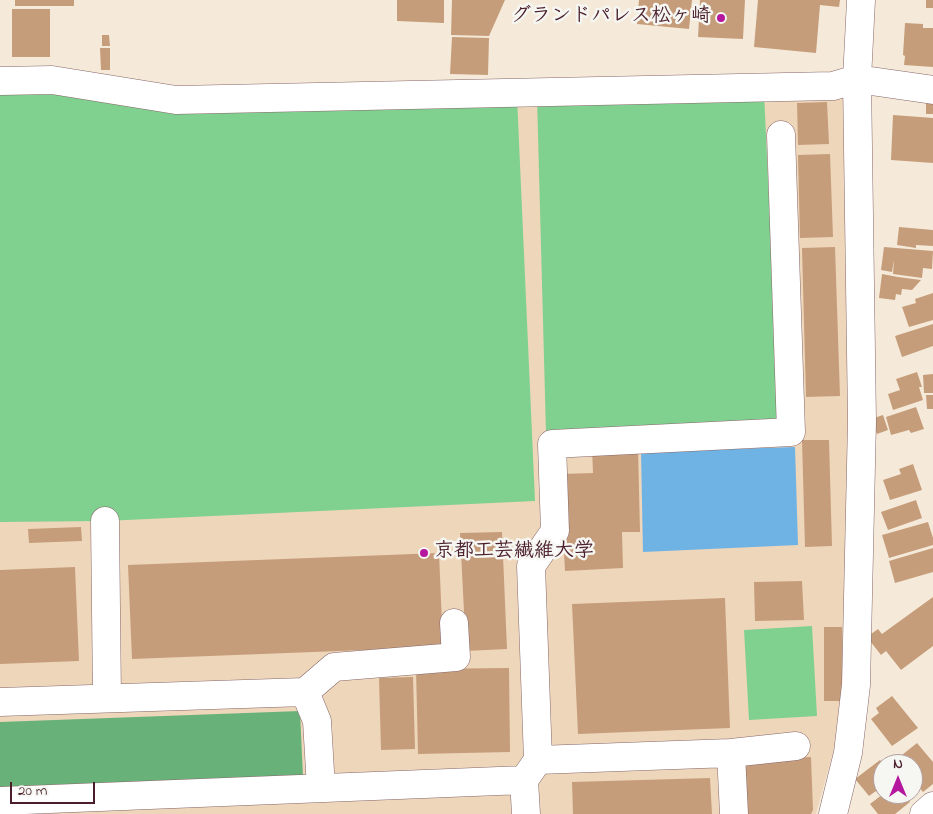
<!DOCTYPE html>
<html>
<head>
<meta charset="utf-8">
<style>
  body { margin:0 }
  #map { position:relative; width:933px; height:814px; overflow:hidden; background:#f5ead9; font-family:"Indie Flower",sans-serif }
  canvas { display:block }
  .north { position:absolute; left:873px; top:754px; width:50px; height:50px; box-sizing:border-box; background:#f6f6f2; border:1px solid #b1a0a2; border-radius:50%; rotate:0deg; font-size:14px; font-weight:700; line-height:20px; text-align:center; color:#4a1f2b }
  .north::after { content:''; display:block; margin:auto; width:18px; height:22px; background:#b5179e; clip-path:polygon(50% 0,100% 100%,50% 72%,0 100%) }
  .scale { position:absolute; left:10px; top:782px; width:85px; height:22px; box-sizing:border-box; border:2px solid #4a1f2b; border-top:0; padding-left:6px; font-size:15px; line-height:18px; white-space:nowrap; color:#4a1f2b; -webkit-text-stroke:4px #f6f6f2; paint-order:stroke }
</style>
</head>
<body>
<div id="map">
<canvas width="933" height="814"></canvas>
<div class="north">N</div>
<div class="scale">20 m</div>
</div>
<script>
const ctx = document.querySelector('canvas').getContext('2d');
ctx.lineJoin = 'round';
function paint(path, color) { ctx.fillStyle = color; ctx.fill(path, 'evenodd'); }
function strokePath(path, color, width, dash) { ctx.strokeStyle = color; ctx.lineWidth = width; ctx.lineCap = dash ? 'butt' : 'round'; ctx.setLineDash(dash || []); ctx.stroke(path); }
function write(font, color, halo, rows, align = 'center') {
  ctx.font = font + ' "Indie Flower","Klee One",sans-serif'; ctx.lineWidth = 5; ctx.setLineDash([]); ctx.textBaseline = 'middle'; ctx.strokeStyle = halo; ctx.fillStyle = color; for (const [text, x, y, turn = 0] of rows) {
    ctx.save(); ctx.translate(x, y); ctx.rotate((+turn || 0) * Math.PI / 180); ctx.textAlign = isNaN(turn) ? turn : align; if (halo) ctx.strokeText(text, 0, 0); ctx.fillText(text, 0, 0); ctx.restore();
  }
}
paint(new Path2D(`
  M0,89L843,91L849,295L850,397L845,709L816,814H0Z`), '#eed6bb');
paint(new Path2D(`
  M0,89L517,97L535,501L105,521L0,522Z
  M764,92L779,420L546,433L537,97Z
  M812,626L817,716L749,720L744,630Z`), '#80d090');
paint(new Path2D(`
  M300,711L303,777L0,788V722Z`), '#68b27a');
paint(new Path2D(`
  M795,447L798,545L643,552L641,452Z`), '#6fb3e5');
paint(new Path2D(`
  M15,0H74V6H15Z
  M397,0H444V23L397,21Z
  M452,0H505L489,36L451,35Z
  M639,0H692L689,29L637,24Z
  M700,0H745L743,39L698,37Z
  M758,0H840L839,7L820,5L816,53L754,47Z
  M926,0H933V8H926Z
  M12,9H50V57H12Z
  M905,23L923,24V28H933V67L904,65L905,56L903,55Z
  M102,35H109L110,46H102Z
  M452,37L489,38L488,75L450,74Z
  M100,48H110V70H101Z
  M827,102L829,144L798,145L797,103Z
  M926,103H933V114H926Z
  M893,115L933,118V163L891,160Z
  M830,154L833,237L800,238L798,155Z
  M899,227L933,230V246L916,245V248L897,245Z
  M835,247L840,396L806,397L802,248Z
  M884,247L933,251L932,269L923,268L922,278L893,274L894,260L892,272L881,270Z
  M882,274L898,277L921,280L912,290L902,289L901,295L896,294L895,300L879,298Z
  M933,293V320L909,327L902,307L916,303L915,299Z
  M933,324V346L902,357L895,336Z
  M917,372L922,387H919L923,400L893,410L888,394L900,390L896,379Z
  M933,374V393H924L923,375Z
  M926,395H933V409H927Z
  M916,407L924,429L911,433L909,430L891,435L886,417Z
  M883,415L888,430L877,434L871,419Z
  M802,440H829L832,546L805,547Z
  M638,447L640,532H622L623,568L565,571L560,474L593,473L592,448Z
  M913,464L922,490L890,500L883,480L901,474L899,469Z
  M916,500L922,518L888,530L881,512Z
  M928,522L933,538V545L889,558L882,535Z
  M81,527L82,541L29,543L28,529Z
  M502,532L507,649L466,651L460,533Z
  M933,548V572L895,583L889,561Z
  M439,553L443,647L132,659L128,565Z
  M75,567L79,661L0,664V570Z
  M802,581L804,620L755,621L754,582Z
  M933,597V646L901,670L886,651L881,655L867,637L878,629L882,634Z
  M725,598L730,728L578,734L572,604Z
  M824,627H842L843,701H824Z
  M509,668L510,752L418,754L416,669Z
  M413,677L415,749L381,750L379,678Z
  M892,696L918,728L892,746L871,719L879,713L876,708Z
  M917,743L933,762V784L923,792L913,780V764H900L897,759Z
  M811,757L813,810L811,814H747L745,760Z
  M880,760L883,763V790L878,794L876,791L869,796L855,779Z
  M710,778L712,814H573L572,782Z
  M883,794H904L910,802L895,814H878L870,804Z`), '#c69d7a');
const minor = new Path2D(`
  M0,81L52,80L176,100L833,86L857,79L933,90
  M105,521L107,698
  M305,692L317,721L321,788
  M0,702L305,692L334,667L456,657L454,623
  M538,760L731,753
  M524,780L526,814
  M0,801L524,780L538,760L531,566L555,531L552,444L791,432L781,135
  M734,814L731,753L796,746
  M833,814L848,753L856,685L862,421L857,79L861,0
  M924,814L933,806`);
strokePath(minor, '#866668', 29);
strokePath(minor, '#fff', 28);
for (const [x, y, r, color] of [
  [721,18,5,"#b5179e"],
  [424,553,5,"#b5179e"]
]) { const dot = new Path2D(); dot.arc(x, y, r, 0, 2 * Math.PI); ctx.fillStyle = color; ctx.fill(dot); strokePath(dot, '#f6f6f2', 2); }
write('bold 20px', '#4a1f2b', '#f6f6f2', [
  ["グランドパレス松ヶ崎",711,18],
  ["京都工芸繊維大学",434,553,"left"]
], 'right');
</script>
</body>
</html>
